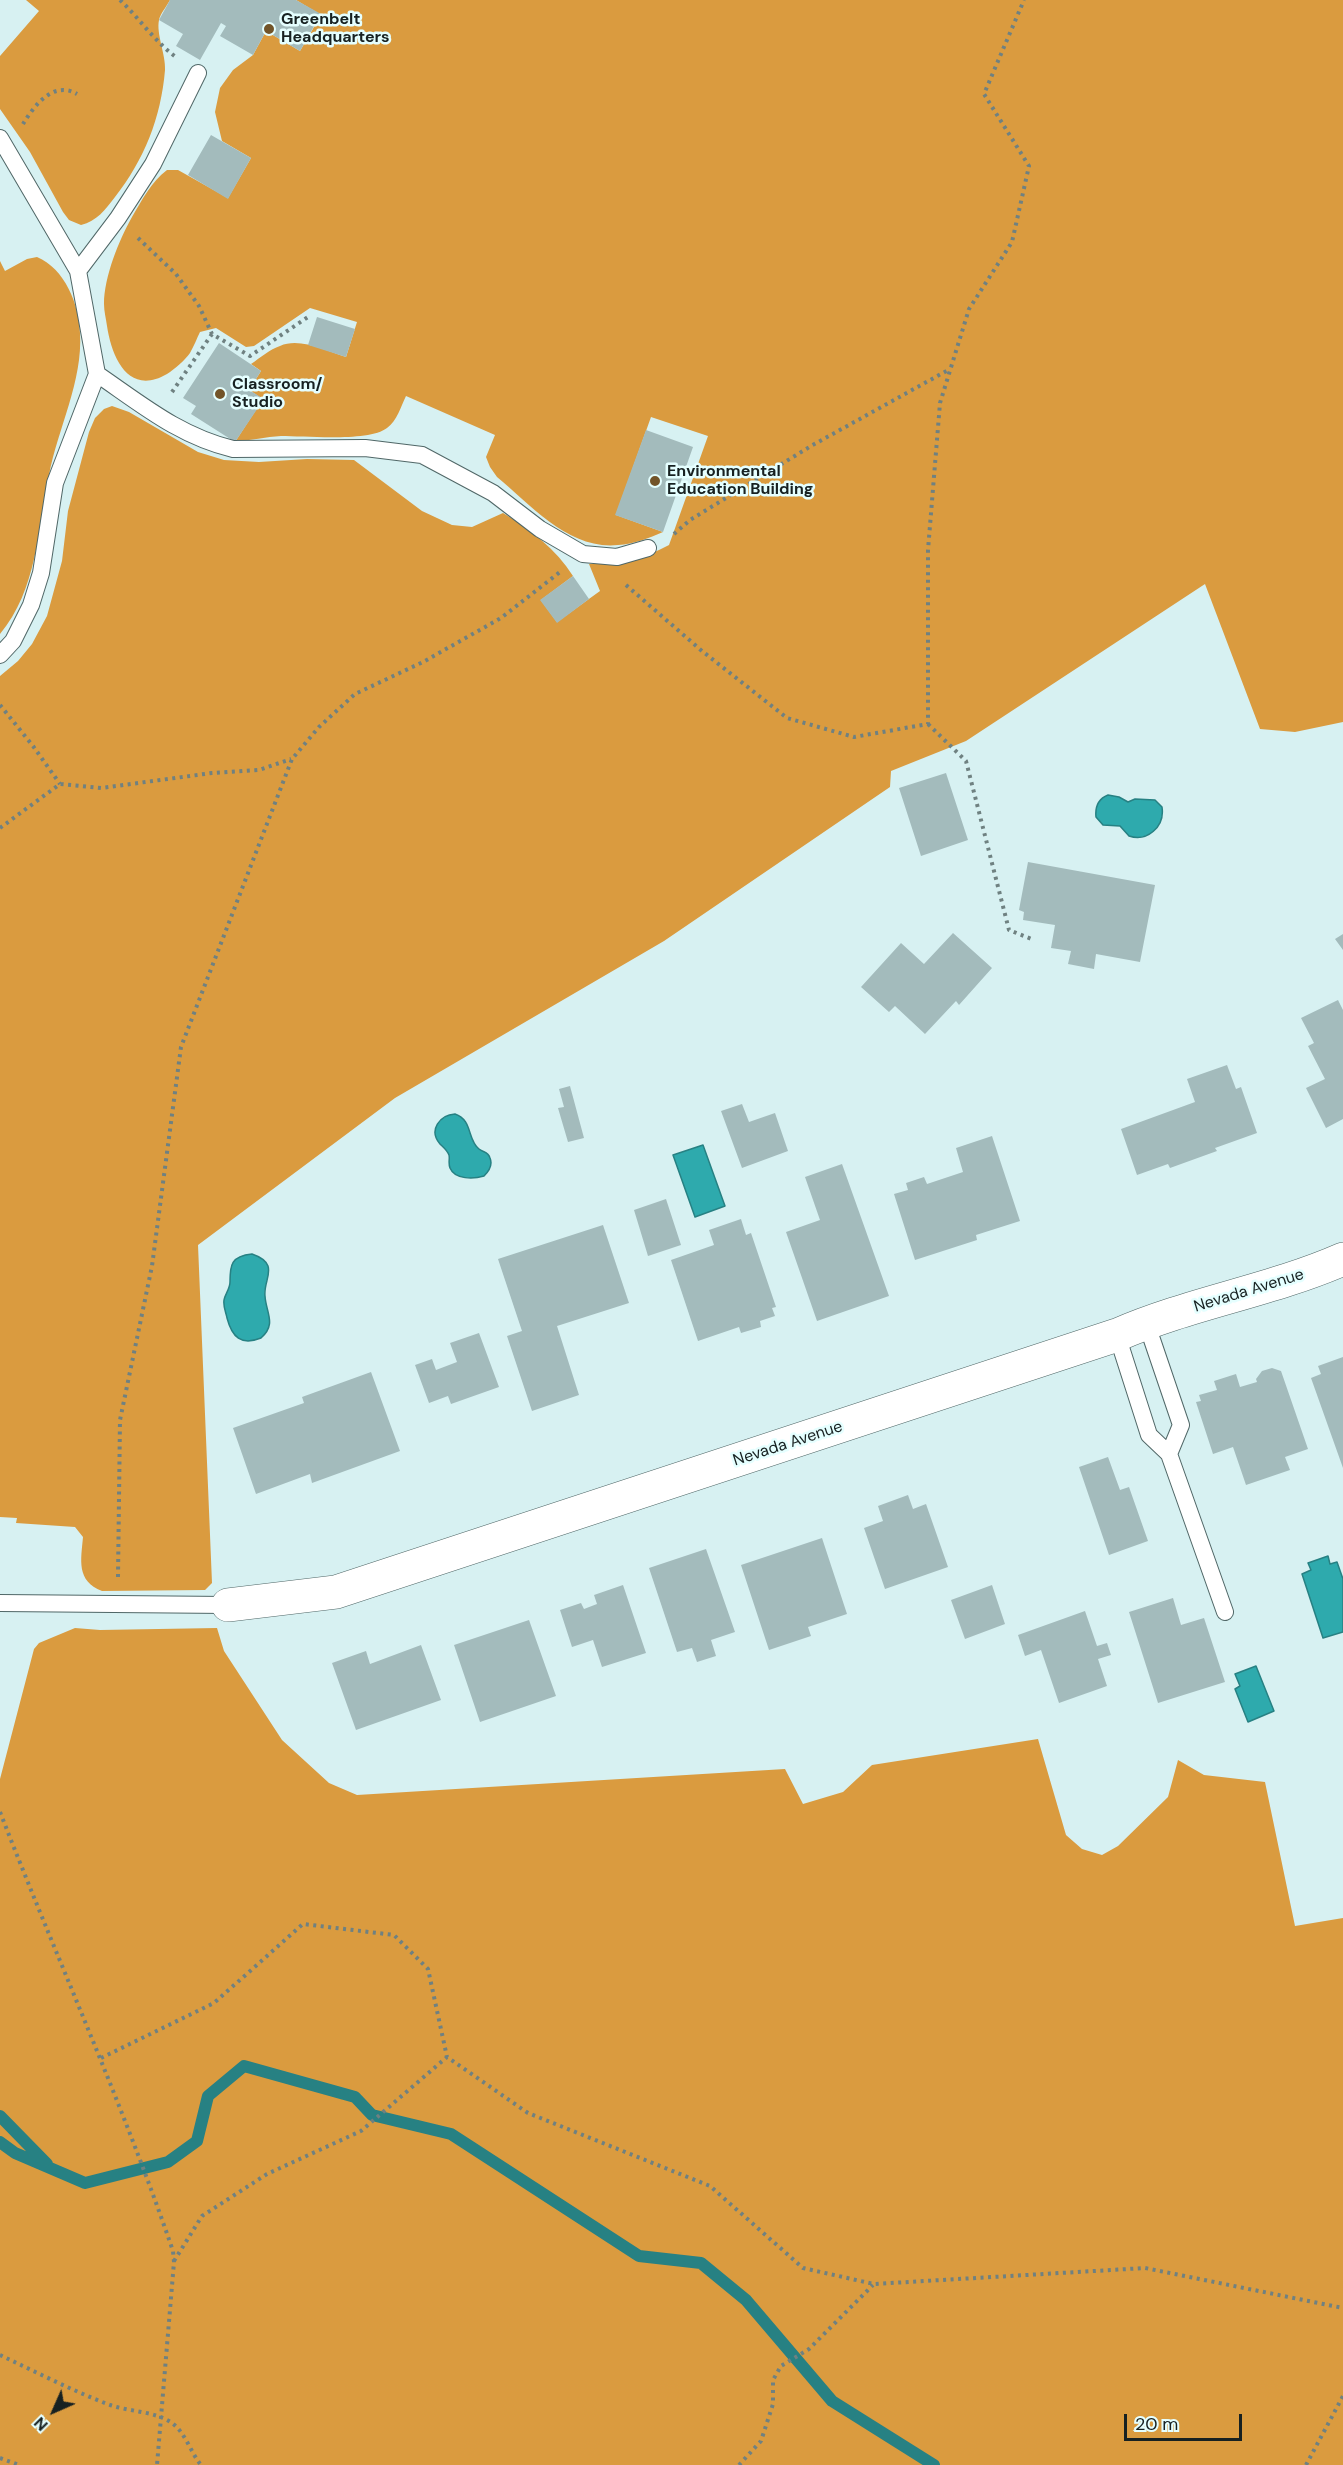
<!DOCTYPE html>
<html>
<head>
<meta charset="utf-8">
<style>
  body { margin:0 }
  #map { position:relative; width:1343px; height:2465px; overflow:hidden; background:#d7f1f2; font-family:"DM Sans",sans-serif }
  canvas { display:block }
  .north { position:absolute; left:24px; top:2381px; width:60px; height:60px; -webkit-text-stroke:4px #e5ffff; paint-order:stroke; rotate:225deg; font-size:16px; font-weight:700; line-height:24px; text-align:center; color:#172121 }
  .north::after { content:''; display:block; margin:auto; width:21px; height:27px; background:#172121; clip-path:polygon(50% 0,100% 100%,50% 72%,0 100%) }
  .scale { position:absolute; left:1124px; top:2414px; width:118px; height:27px; box-sizing:border-box; border:3px solid #172121; border-top:0; padding-left:8px; font-size:18px; line-height:21px; white-space:nowrap; color:#172121; -webkit-text-stroke:4px #e5ffff; paint-order:stroke }
</style>
</head>
<body>
<div id="map">
<canvas width="1343" height="2465"></canvas>
<div class="north">N</div>
<div class="scale">20 m</div>
</div>
<script>
const ctx = document.querySelector('canvas').getContext('2d');
ctx.lineJoin = 'round';
function paint(path, color) { ctx.fillStyle = color; ctx.fill(path, 'evenodd'); }
function strokePath(path, color, width, dash) { ctx.strokeStyle = color; ctx.lineWidth = width; ctx.lineCap = dash ? 'butt' : 'round'; ctx.setLineDash(dash || []); ctx.stroke(path); }
function write(font, color, halo, rows, align = 'center') {
  ctx.font = font + ' "DM Sans",sans-serif'; ctx.lineWidth = 5; ctx.setLineDash([]); ctx.textBaseline = 'middle'; ctx.strokeStyle = halo; ctx.fillStyle = color; for (const [text, x, y, turn = 0] of rows) {
    ctx.save(); ctx.translate(x, y); ctx.rotate((+turn || 0) * Math.PI / 180); ctx.textAlign = isNaN(turn) ? turn : align; if (halo) ctx.strokeText(text, 0, 0); ctx.fillText(text, 0, 0); ctx.restore();
  }
}
paint(new Path2D(`
  M26,0H170C167,6 160,14 159,20C156,34 166,55 165,70C161,118 144,160 115,197C105,210 97,221 81,225L69,220L63,212L30,152L0,109V56L39,11Z
  M296,0H1343V722L1295,732L1260,729L1205,584L966,741L891,771L890,787L664,941L395,1098L198,1245L212,1583L205,1590L102,1591C76,1581 81,1560 83,1537L75,1527L16,1523L17,1518L0,1517V676L18,661L32,644L47,616L62,561L68,511L89,432L95,418L104,409L112,406L129,412L198,452L224,460L259,462L307,459L354,460L422,511L452,525L472,527L503,513C530,529 556,549 573,576L541,600L557,622L600,591L589,564C617,564 644,559 669,545L708,436L651,417L616,515L663,532C649,538 634,544 618,545C569,550 532,506 497,477L490,467L486,457L495,435L406,396C401,406 397,421 387,428C369,442 306,436 281,436C266,437 251,440 235,442L263,399L249,390L261,371L251,364C260,358 270,349 280,346C300,337 326,351 346,357L357,322L310,308L254,346L246,347L216,328L200,332C197,338 194,346 190,353C185,360 175,369 167,374C129,396 112,359 107,326C106,319 104,311 104,304C104,277 119,240 132,217C142,200 151,182 167,170H178L228,198L251,158L222,141L215,112L220,88L233,70L253,55L266,31L300,51L321,15Z
  M37,257C65,269 79,304 80,333C83,381 58,428 49,475C38,529 37,590 0,634V261L5,271L27,259Z
  M75,1628L100,1630L217,1628L224,1651L282,1740L329,1783L357,1795L785,1769L803,1804L843,1792L872,1765L1038,1739L1066,1835L1082,1849L1102,1855L1118,1846L1168,1797L1178,1760L1204,1775L1265,1782L1295,1926L1343,1918V2465H0V1779L34,1649L39,1643Z`), '#da9b3f');
const water = new Path2D(`
  M1108,795L1119,797L1128,802L1135,799L1155,800L1162,807C1165,827 1147,842 1129,836L1120,826L1103,825L1096,817C1095,807 1098,799 1108,795Z
  M455,1114C473,1120 467,1140 479,1149C484,1153 488,1151 490,1158C493,1165 489,1171 484,1176C474,1179 455,1180 450,1168C448,1163 450,1159 449,1155C447,1150 443,1147 440,1144C428,1130 440,1115 455,1114Z
  M703,1145L725,1206L695,1217L673,1155Z
  M252,1254C281,1264 263,1279 265,1296C266,1313 277,1324 261,1338C241,1346 232,1337 227,1318C226,1312 223,1307 224,1300C225,1294 230,1289 230,1282C230,1265 231,1256 252,1254Z
  M1328,1556L1330,1564L1337,1562L1343,1579V1632L1323,1638L1302,1574L1311,1570L1308,1563Z
  M1256,1666L1274,1711L1248,1722L1235,1689L1240,1686L1235,1674Z`);
paint(water, '#2eaaad');
strokePath(water, '#278183', 1.5);
strokePath(new Path2D(`
  M0,2116L47,2164
  M0,2142L15,2153L85,2183L168,2162L197,2141L208,2096L244,2066L355,2097L372,2115L451,2134L639,2256L701,2263L746,2300L832,2401L934,2465`), '#278183', 12);
paint(new Path2D(`
  M170,0H296L321,14L300,51L266,31L253,55L220,36L226,26L221,23L200,60L176,46L183,34L159,20Z
  M211,135L251,158L228,199L188,175Z
  M317,317L355,329L346,357L308,345Z
  M219,343L261,371L249,390L264,399L235,442L191,414L196,406L183,398Z
  M646,430L693,447L663,532L615,515Z
  M573,576L589,599L557,623L540,600Z
  M946,773L968,840L921,856L899,788Z
  M1028,862L1155,885L1140,962L1096,954L1094,969L1068,964L1071,951L1051,948L1055,925L1023,920L1024,912L1019,910Z
  M953,933L992,968L959,1005L956,1001L925,1034L895,1006L889,1012L861,987L901,943L924,964Z
  M1343,934V950L1335,939Z
  M1338,1000L1343,1010V1119L1326,1128L1306,1088L1325,1079L1308,1046L1314,1043L1301,1018Z
  M1227,1065L1236,1089L1241,1087L1257,1133L1215,1148L1217,1151L1170,1168L1168,1164L1137,1175L1121,1129L1195,1102L1187,1079Z
  M570,1086L584,1138L568,1142L558,1108L564,1107L559,1089Z
  M742,1104L749,1122L775,1113L788,1151L742,1168L721,1111Z
  M992,1136L1020,1221L976,1235L977,1240L915,1260L894,1194L908,1190L906,1183L924,1177L927,1184L963,1172L956,1148Z
  M842,1164L889,1296L817,1321L786,1232L820,1220L805,1177Z
  M666,1199L681,1245L648,1256L634,1210Z
  M741,1219L746,1235L751,1233L776,1307L772,1308L775,1316L760,1321L761,1327L741,1333L739,1327L698,1341L671,1260L714,1245L709,1230Z
  M603,1225L629,1303L557,1326L579,1395L532,1411L507,1336L522,1331L498,1259Z
  M479,1333L499,1387L451,1404L448,1396L429,1403L415,1365L432,1359L436,1370L457,1362L450,1343Z
  M1343,1357V1468L1311,1378L1321,1374L1318,1366Z
  M1272,1368L1281,1371L1308,1449L1285,1457L1290,1470L1246,1485L1233,1447L1213,1454L1196,1402L1201,1401L1199,1395L1217,1390L1214,1381L1236,1374L1240,1387L1257,1382L1256,1379L1262,1371Z
  M371,1372L400,1451L312,1483L310,1474L256,1494L233,1428L304,1403L302,1397Z
  M1108,1457L1120,1490L1129,1487L1148,1541L1109,1555L1079,1467Z
  M908,1495L913,1509L926,1504L948,1567L885,1589L864,1528L883,1521L878,1506Z
  M822,1538L847,1614L808,1627L811,1636L769,1650L741,1565Z
  M706,1549L735,1632L711,1640L716,1656L697,1662L692,1648L677,1652L649,1568Z
  M623,1585L646,1653L602,1667L593,1640L572,1647L560,1610L581,1603L584,1609L597,1604L594,1595Z
  M992,1585L1005,1624L965,1639L951,1600Z
  M1173,1598L1181,1625L1204,1618L1225,1682L1158,1703L1129,1612Z
  M1085,1611L1097,1646L1107,1643L1111,1655L1098,1659L1107,1686L1059,1703L1041,1650L1025,1656L1018,1635Z
  M529,1620L556,1696L480,1722L454,1645Z
  M421,1645L441,1700L356,1730L332,1663L366,1651L370,1664Z`), '#a3bbbc');
const service = new Path2D(`
  M0,138L78,271L97,374L55,483L41,573L31,605L13,641L0,655
  M78,271L118,218L153,164L198,73
  M97,374C141,404 179,436 233,449L365,448L422,455L493,493L540,529L583,554L617,557L648,548
  M1146,1322L1181,1425L1169,1454L1225,1612
  M1117,1335L1149,1435L1169,1454
  M0,1603L228,1605`);
const minor = new Path2D(`
  M228,1605L336,1592L1117,1335C1190,1303 1270,1291 1343,1259`);
strokePath(service, '#506767', 18);
strokePath(minor, '#506767', 34);
strokePath(new Path2D(`
  M120,0C139,18 155,42 176,57
  M23,124C34,106 53,80 77,94
  M138,238L176,274L199,306L212,334L250,356L311,315
  M172,392L212,334
  M674,534L690,520L811,446L950,369
  M626,585L702,651L787,718L854,737L928,724V550L940,403L969,309L1012,242L1029,166L984,94L1024,0
  M0,705L33,746L60,784
  M928,724L966,761L1009,930L1034,940
  M0,828L60,784L101,788L212,773L259,770L291,759
  M118,1577L120,1420L152,1266L181,1047L292,759L319,727L355,694L423,662L501,618L560,572
  M0,1812C57,1959 122,2102 173,2251L174,2262L157,2465
  M101,2058L214,2003L303,1924L394,1935L428,1969L447,2057L528,2113L710,2186L803,2268L874,2284L1145,2268L1343,2308
  M174,2261L202,2216L267,2174L361,2131L447,2057
  M0,2355C36,2372 73,2391 110,2405C130,2412 155,2411 172,2423C185,2432 191,2453 201,2465
  M0,2458L19,2465
  M739,2465L761,2441L773,2404V2380L781,2366L809,2349L873,2285
  M1306,2465L1343,2396`), '#6f8181', 4, [3, 4.5]);
strokePath(service, '#fff', 16);
strokePath(minor, '#fff', 33);
for (const [x, y, r, color] of [
  [269,29,6,"#725429"],
  [220,394,6,"#725429"],
  [655,481,6,"#725429"]
]) { const dot = new Path2D(); dot.arc(x, y, r, 0, 2 * Math.PI); ctx.fillStyle = color; ctx.fill(dot); strokePath(dot, '#e5ffff', 2); }
write('bold 16px', '#172121', '#e5ffff', [
  ["Greenbelt",281,20],
  ["Headquarters",281,38],
  ["Classroom/",232,385],
  ["Studio",232,403],
  ["Environmental",667,472],
  ["Education Building",667,490]
], 'left');
write('16px', '#172121', '#e5ffff', [
  ["Nevada Avenue",1249,1291,-17],
  ["Nevada Avenue",788,1444,-18]
]);
</script>
</body>
</html>
